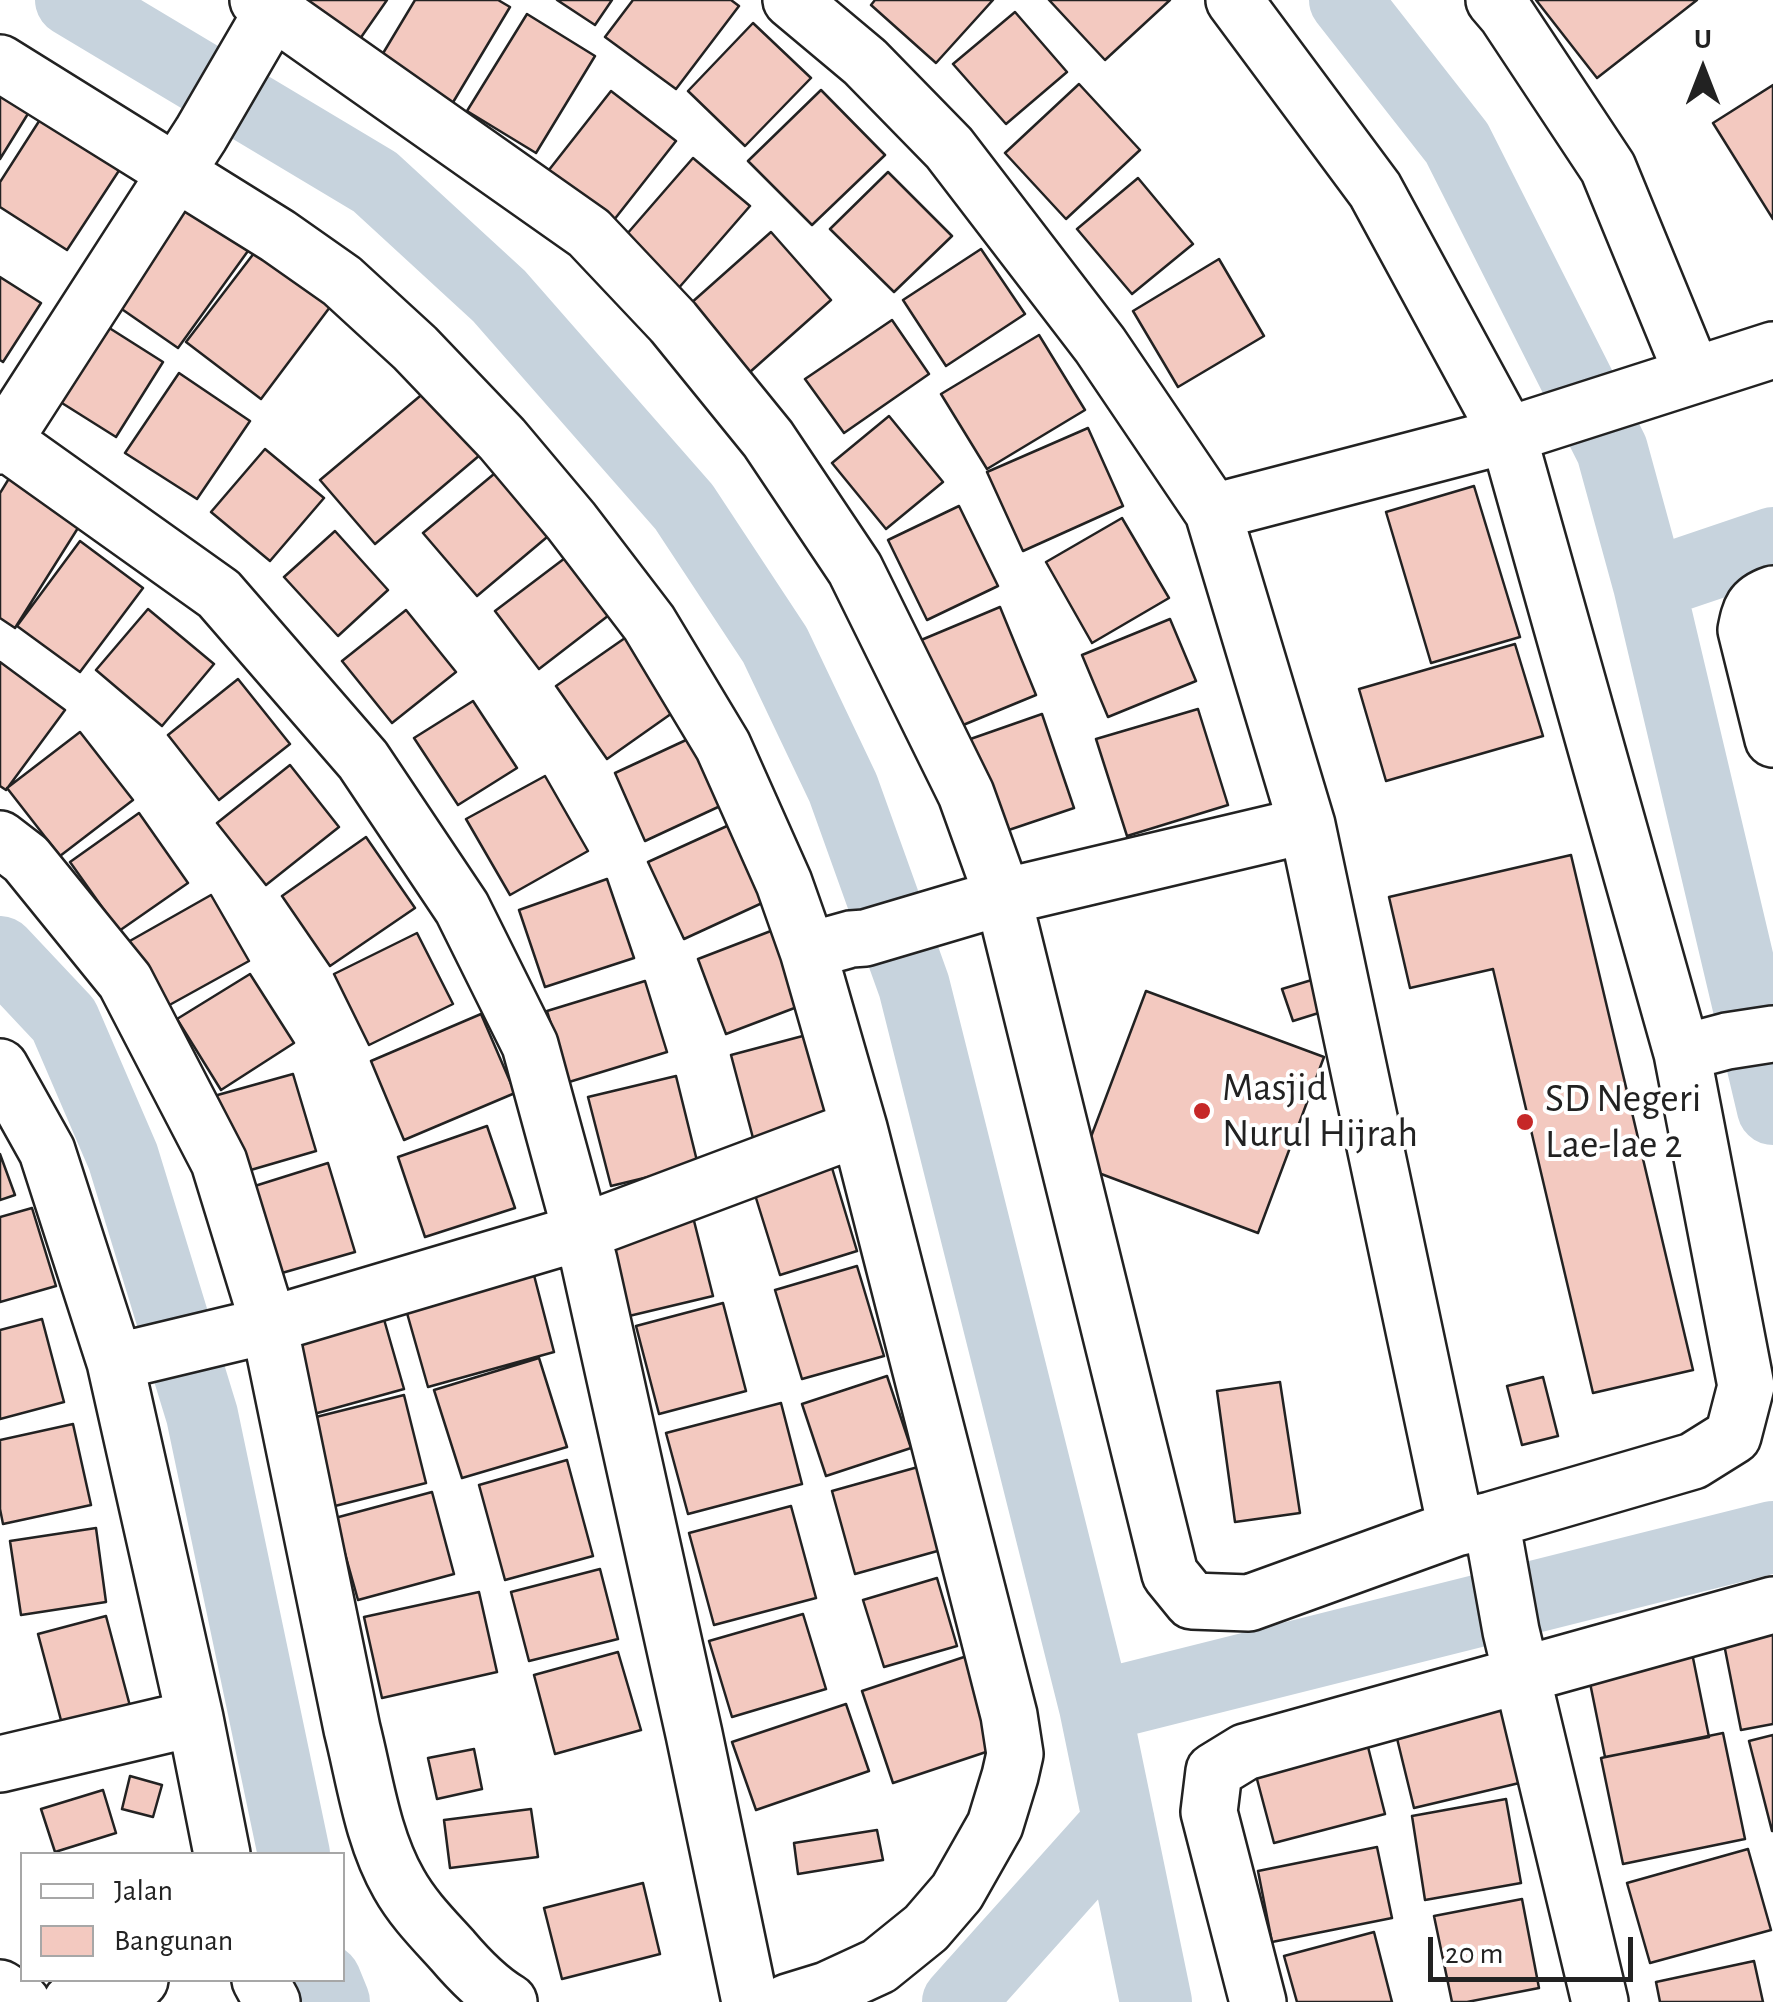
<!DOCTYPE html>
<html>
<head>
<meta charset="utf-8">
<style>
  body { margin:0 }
  #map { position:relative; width:1773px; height:2002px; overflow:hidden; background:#fff; font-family:"Alegreya Sans",sans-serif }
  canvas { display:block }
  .legend { position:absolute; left:20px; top:1852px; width:325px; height:130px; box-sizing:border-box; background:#fff; border:2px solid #a7a7a7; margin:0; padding:12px 18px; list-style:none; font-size:30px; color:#222 }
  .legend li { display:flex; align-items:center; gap:20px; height:50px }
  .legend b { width:50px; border:2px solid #a7a7a7 }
  .north { position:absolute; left:1653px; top:20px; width:100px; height:100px; -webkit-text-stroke:8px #fff; paint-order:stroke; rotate:0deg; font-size:28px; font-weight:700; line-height:40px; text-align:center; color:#222 }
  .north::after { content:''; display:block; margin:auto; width:35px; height:45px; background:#222; clip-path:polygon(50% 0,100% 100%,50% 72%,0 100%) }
  .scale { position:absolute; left:1428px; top:1937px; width:205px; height:45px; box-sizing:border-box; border:5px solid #222; border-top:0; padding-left:12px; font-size:30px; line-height:35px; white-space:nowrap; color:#222; -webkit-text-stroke:8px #fff; paint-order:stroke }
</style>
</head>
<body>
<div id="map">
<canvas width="1773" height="2002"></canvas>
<ul class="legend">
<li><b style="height:12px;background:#fff"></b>Jalan</li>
<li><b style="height:28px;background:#f3c9c0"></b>Bangunan</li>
</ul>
<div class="north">U</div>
<div class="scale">20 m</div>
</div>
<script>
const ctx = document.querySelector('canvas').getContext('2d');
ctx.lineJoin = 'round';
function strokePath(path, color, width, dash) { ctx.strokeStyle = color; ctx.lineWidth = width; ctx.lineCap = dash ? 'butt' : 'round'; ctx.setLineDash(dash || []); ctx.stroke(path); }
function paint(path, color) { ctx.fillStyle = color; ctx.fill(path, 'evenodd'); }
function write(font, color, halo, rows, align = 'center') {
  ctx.font = font + ' "Alegreya Sans",sans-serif'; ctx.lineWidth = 8; ctx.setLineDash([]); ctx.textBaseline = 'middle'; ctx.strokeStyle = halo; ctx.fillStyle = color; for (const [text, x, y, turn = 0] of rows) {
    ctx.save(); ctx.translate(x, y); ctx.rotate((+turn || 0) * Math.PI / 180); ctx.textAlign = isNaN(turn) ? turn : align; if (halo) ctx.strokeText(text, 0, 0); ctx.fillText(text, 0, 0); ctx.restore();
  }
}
strokePath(new Path2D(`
  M71,0L375,182L499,296L684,507L775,645L843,788L914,986L1095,1707L1156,2002
  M1345,0L1457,143L1612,450L1649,585L1773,1109
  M1649,585L1773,543
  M0,952L64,1020L123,1157L202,1415L294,1854
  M1095,1707L1773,1537
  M325,1980L334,2002
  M958,2002L1119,1822`), '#c7d3dd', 72);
const building = new Path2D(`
  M290,0H387L355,46Z
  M415,0H498L510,7L452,104L379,60Z
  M557,0H612L595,25Z
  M633,0H731L739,6L676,89L605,37Z
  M875,0H993L936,63L871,5Z
  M1049,0H1170L1105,60Z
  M1536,0H1697L1597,78Z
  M1015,12L1067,72L1006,124L953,64Z
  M527,14L595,56L536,153L467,111Z
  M753,23L811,78L745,146L688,91Z
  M0,83L34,104L0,159Z
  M1079,84L1140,150L1066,219L1005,153Z
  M1773,85V219L1713,123Z
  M821,90L885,155L812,225L748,161Z
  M611,91L676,141L610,225L545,175Z
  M43,115L122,166L67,250L0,207V182Z
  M693,158L750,206L677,290L620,242Z
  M888,172L952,236L894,292L830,229Z
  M1138,178L1193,244L1132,294L1077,229Z
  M174,188L253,244L178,348L100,294Z
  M771,232L831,300L750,372L690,304Z
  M261,244L336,299L261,399L186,342Z
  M981,249L1025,314L946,366L903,300Z
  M1219,259L1264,336L1178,387L1133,311Z
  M0,277L41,303L3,362L0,360Z
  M92,317L163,362L116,437L46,393Z
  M892,320L929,374L844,433L805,379Z
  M1039,335L1085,410L987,469L941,394Z
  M179,373L250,421L197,499L125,453Z
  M432,386L487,449L375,544L320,480Z
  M889,416L943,482L886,529L832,463Z
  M1088,428L1123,506L1023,551L987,472Z
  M265,449L324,498L270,561L211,512Z
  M506,464L559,527L477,596L423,533Z
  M13,472L83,520L15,628L0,618V493Z
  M1474,486L1520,637L1431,663L1386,512Z
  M959,506L998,586L927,620L888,540Z
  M1122,518L1169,598L1092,643L1046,562Z
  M335,531L388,590L338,636L284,577Z
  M80,541L143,588L80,672L17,626Z
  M569,555L613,612L539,669L495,611Z
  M1000,607L1036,695L951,730L914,643Z
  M148,609L214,664L162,726L96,670Z
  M406,610L456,672L392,723L342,661Z
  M1170,619L1196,681L1108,717L1082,655Z
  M635,631L685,704L607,759L556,686Z
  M1515,644L1543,736L1386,781L1359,689Z
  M0,662L65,710L6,790L0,786Z
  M238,679L290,744L219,800L168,735Z
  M473,701L517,768L458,805L414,738Z
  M1198,709L1228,805L1127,836L1096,739Z
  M1042,714L1074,808L991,836L959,743Z
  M80,732L133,800L60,856L7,788Z
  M699,734L731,801L645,841L615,773Z
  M290,765L339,827L266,885L217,823Z
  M545,776L588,851L510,895L466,819Z
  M139,813L188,883L119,931L70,862Z
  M738,821L773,898L684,939L648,862Z
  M366,837L415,908L330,966L282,896Z
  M1571,855L1693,1370L1593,1393L1493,969L1410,988L1389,897Z
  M607,879L634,958L545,987L519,910Z
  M211,895L249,961L164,1008L128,942Z
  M776,929L805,1004L726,1034L698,959Z
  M417,933L453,1004L369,1045L334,974Z
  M250,974L294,1043L221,1090L177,1019Z
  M1315,979L1325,1011L1293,1021L1282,989Z
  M645,981L667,1052L569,1082L547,1011Z
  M1146,991L1324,1057L1258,1233L1080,1166Z
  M481,1014L515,1093L404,1140L371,1061Z
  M814,1033L837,1117L753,1138L731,1055Z
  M293,1074L316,1151L237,1174L214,1096Z
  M676,1076L698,1165L611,1186L588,1097Z
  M487,1126L515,1208L425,1237L398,1157Z
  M0,1154L15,1195L0,1200Z
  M829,1158L857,1251L780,1275L751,1182Z
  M328,1163L355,1252L268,1277L242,1190Z
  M32,1208L56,1286L0,1302V1217Z
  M692,1213L713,1296L629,1316L609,1233Z
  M529,1256L554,1352L428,1387L401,1292Z
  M857,1266L884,1356L802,1379L775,1290Z
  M377,1295L404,1389L303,1417L277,1324Z
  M723,1303L746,1391L659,1414L636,1326Z
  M42,1319L64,1402L0,1419V1330Z
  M539,1358L567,1447L462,1478L434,1390Z
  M887,1376L911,1448L826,1476L802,1404Z
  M1543,1377L1558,1436L1522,1445L1507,1386Z
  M1280,1382L1300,1513L1235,1522L1217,1391Z
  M404,1395L426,1483L331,1507L308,1419Z
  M781,1403L802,1484L688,1514L666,1433Z
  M73,1424L91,1505L3,1524L0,1509V1440Z
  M567,1460L593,1556L505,1580L479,1485Z
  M918,1467L941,1550L855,1574L832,1491Z
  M432,1492L454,1574L358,1600L335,1518Z
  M791,1506L816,1598L714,1625L689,1533Z
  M96,1528L106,1602L21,1615L10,1541Z
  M600,1569L618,1639L529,1661L511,1592Z
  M937,1578L957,1646L884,1667L863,1600Z
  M479,1592L497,1672L382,1698L364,1617Z
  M803,1614L826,1689L732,1717L709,1641Z
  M106,1616L130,1706L62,1724L38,1634Z
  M1773,1629V1724L1741,1730L1723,1639Z
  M1691,1648L1709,1737L1605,1757L1587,1668Z
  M618,1652L641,1730L555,1754L534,1675Z
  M970,1655L1001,1747L893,1783L862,1691Z
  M1511,1690L1532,1780L1414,1808L1392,1718Z
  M846,1704L869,1771L756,1810L732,1742Z
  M1723,1733L1745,1839L1623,1864L1601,1758Z
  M1773,1735V1831H1772L1749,1741Z
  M1366,1739L1385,1814L1274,1843L1254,1768Z
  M474,1749L482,1789L437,1799L428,1758Z
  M130,1776L162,1785L153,1817L122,1809Z
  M103,1790L116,1833L55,1852L41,1809Z
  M1506,1799L1521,1883L1425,1900L1412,1816Z
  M531,1809L538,1857L450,1868L444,1820Z
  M877,1830L883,1860L798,1874L794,1843Z
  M1377,1847L1392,1918L1272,1942L1258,1871Z
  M1748,1849L1771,1930L1650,1963L1627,1883Z
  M643,1883L660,1954L562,1979L544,1908Z
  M1522,1899L1539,1988L1467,2002H1452L1434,1916Z
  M1374,1932L1392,2002H1297L1284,1956Z
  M1754,1961L1763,2002H1660L1656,1982Z`);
paint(building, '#f3c9c0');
strokePath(building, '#222', 2.5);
const minor = new Path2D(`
  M258,0L589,233L673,322L768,439L855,569L966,794L1003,897L1170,1574L1192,1601L1249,1603L1456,1528L1491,1520L1693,1461L1733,1436L1746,1386L1682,1053L1508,435L1375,190L1234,0
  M791,0L865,62L949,148L1100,345L1213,512L1307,825L1456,1528
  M1494,0L1506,14L1608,168L1693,375
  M0,63L278,236L342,281L415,348L502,439L571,521L649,623L723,746L784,883L808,951L859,1128L1009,1715L1015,1754L1010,1776L995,1825L957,1892L926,1928L879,1966L827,1990L788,2002
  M0,438L219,594L363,760L462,908L530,1045L589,1261L694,1734L750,2002
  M0,446L201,134L279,0
  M1213,512L1508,435L1773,350
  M1773,594C1752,601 1750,610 1746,630L1773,739
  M0,839L26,859L125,981L219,1162L269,1325L352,1729C365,1780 372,1837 399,1884C413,1909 433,1929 452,1950C469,1970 487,1989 509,2002
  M808,951L851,939L865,938L1003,897L1307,825
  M1682,1053L1727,1041L1773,1034
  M0,1067L47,1151L115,1362L195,1718L222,1854
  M115,1362L269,1325L582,1232L859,1128
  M1491,1520L1511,1631L1600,2002
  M0,1764L195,1718
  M260,1980L272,2002
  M0,1988L22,2002
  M71,2002L140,1980
  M1258,2002L1209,1812L1214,1771L1245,1752L1773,1605`);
strokePath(minor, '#222', 60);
strokePath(minor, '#fff', 55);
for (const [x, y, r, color] of [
  [1202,1111,10,"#c62828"],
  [1525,1122,10,"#c62828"]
]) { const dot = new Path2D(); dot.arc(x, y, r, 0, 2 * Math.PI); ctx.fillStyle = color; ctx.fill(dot); strokePath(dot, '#fff', 4); }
write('40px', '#222', '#fff', [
  ["Masjid",1222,1088],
  ["Nurul Hijrah",1222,1134],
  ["SD Negeri",1545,1099],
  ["Lae-lae 2",1545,1145]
], 'left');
</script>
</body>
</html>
